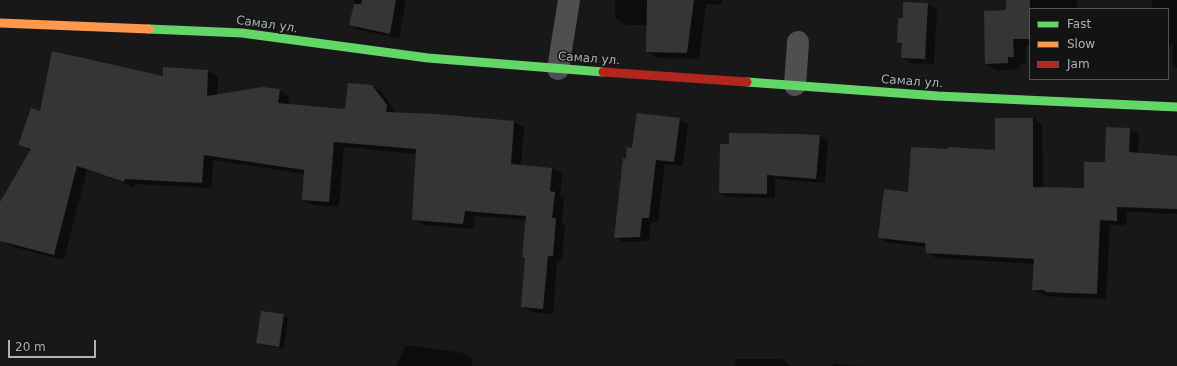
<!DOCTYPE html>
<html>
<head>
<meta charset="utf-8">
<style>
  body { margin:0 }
  #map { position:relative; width:1177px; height:366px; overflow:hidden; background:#181819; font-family:"DejaVu Sans",sans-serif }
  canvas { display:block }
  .legend { position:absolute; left:1029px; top:8px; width:140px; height:72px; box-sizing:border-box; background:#131314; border:1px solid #505356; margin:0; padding:5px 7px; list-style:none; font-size:12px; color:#abb2b8 }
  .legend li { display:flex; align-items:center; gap:8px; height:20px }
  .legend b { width:20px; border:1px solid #505356 }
  .scale { position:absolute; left:8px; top:340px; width:88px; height:18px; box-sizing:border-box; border:2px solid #abb2b8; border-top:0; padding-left:5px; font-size:12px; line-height:14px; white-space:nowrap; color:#abb2b8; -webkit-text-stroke:3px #131314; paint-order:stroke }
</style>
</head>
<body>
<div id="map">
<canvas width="1177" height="366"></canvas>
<ul class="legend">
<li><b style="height:5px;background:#63d668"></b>Fast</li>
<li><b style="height:5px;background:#ff974d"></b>Slow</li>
<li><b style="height:5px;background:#b3261e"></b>Jam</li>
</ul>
<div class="scale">20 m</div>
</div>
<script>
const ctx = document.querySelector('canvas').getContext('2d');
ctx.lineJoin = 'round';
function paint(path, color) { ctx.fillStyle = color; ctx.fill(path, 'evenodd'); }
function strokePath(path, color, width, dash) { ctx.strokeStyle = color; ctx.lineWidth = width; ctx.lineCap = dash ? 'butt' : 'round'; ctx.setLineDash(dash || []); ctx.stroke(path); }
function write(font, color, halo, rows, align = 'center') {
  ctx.font = font + ' "DejaVu Sans",sans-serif'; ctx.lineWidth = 3; ctx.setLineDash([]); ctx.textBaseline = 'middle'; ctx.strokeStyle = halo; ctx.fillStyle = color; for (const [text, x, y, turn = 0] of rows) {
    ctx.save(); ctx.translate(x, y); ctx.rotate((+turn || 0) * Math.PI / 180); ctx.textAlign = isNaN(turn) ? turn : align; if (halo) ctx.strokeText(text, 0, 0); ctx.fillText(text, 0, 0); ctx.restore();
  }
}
paint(new Path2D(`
  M355,0H406L399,38L359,30L350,25Z
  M615,0H722V5L706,4L699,59L659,58L647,52V25H627L615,18Z
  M1007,0H1077V9H1030V46H1025L1026,63L1020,64V69L997,71L986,64L1007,11Z
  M1152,0H1177V68L1173,66V42L1168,48V9H1152Z
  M904,3L928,4L937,10L934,64L911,63L902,58L903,45L898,43L904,19Z
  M164,68L208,71L218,77L217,95L279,90L289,96L288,105L346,110L372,86L382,92L396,113L514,122L524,127L521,166L552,168L562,174L560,196L564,198L562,223L565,225L562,261H557L553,314L531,312L522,306L526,259L527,220L475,216L473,229L423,225L413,219L417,154L344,147L339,207L313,205L303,200L305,174L213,160L212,188L135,184L134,187L87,170L64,260L10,246L0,240V204L31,151L19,145L40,112L164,77Z
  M1033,118L1042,124L1043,189L1085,190L1106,163L1129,129L1139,134L1138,154L1177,157V214L1127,212L1126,226L1110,225L1106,299L1055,297L1043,295L1033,289L1035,264L936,258L927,252V247L889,243L879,238L909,193L949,150L996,151Z
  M679,119L688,124L683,166L665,164L658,222H651L649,241L623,242L615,237L627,160L633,149Z
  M820,136L828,141L825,183L775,179V198L728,197L720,193Z
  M283,315L288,318L284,349L262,345L258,343Z
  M406,345L464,353L473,359L472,366H396Z
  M736,359H782L791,366H735Z
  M833,364L863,366H833Z`), '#0007');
paint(new Path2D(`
  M362,0H396L390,34L349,25L354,4H361Z
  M647,0H694L687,53L646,52Z
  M1006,0H1030V39H1013L1014,57H1008V63L985,64L984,11L1006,10Z
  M903,2L928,3L925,59L901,58L902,43H897L898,18H903Z
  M52,51L163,76V67L208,70L207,96L262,87L280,89L278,103L345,109L348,83L372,85L387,105L386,112L437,114L514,121L511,164L552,168L550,191L555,192L552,218H556L553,256H548L543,309L521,307L525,258L522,257L526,216L465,211L463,224L412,220L416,149L334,142L329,202L302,200L304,170L204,155L202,183L125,179L124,182L77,166L54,255L0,241V202L31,149L18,145L31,108L40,111Z
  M637,113L680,118L674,162L656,160L649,218H642L640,237L614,238L623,158L626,159L627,147L632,148Z
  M995,118H1033V187L1084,188V162H1105L1106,127L1130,128L1129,152L1177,156V209L1117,207V221L1100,220L1097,294L1045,292V290H1032L1034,259L926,253L925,243L878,238L884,189L908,192L911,147L948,149V147L995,150Z
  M729,133L798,134L820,135L816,179L767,175V194L719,193L720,144H729Z
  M261,311L284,314L279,347L256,343Z`), '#343536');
strokePath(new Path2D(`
  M558,69L569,0
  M795,85L798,42`), '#4d4f51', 22);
strokePath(new Path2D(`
  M149,29L242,33L428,58L603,72
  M747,82L938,96L1177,107`), '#63d668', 9);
strokePath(new Path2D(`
  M0,23L149,29`), '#ff974d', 9);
strokePath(new Path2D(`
  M603,72L747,82`), '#b3261e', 9);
write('12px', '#abb2b8', '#131314', [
  ["Самал ул.",267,25,8],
  ["Самал ул.",589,59,4],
  ["Самал ул.",912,82,4]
]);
</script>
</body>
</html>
